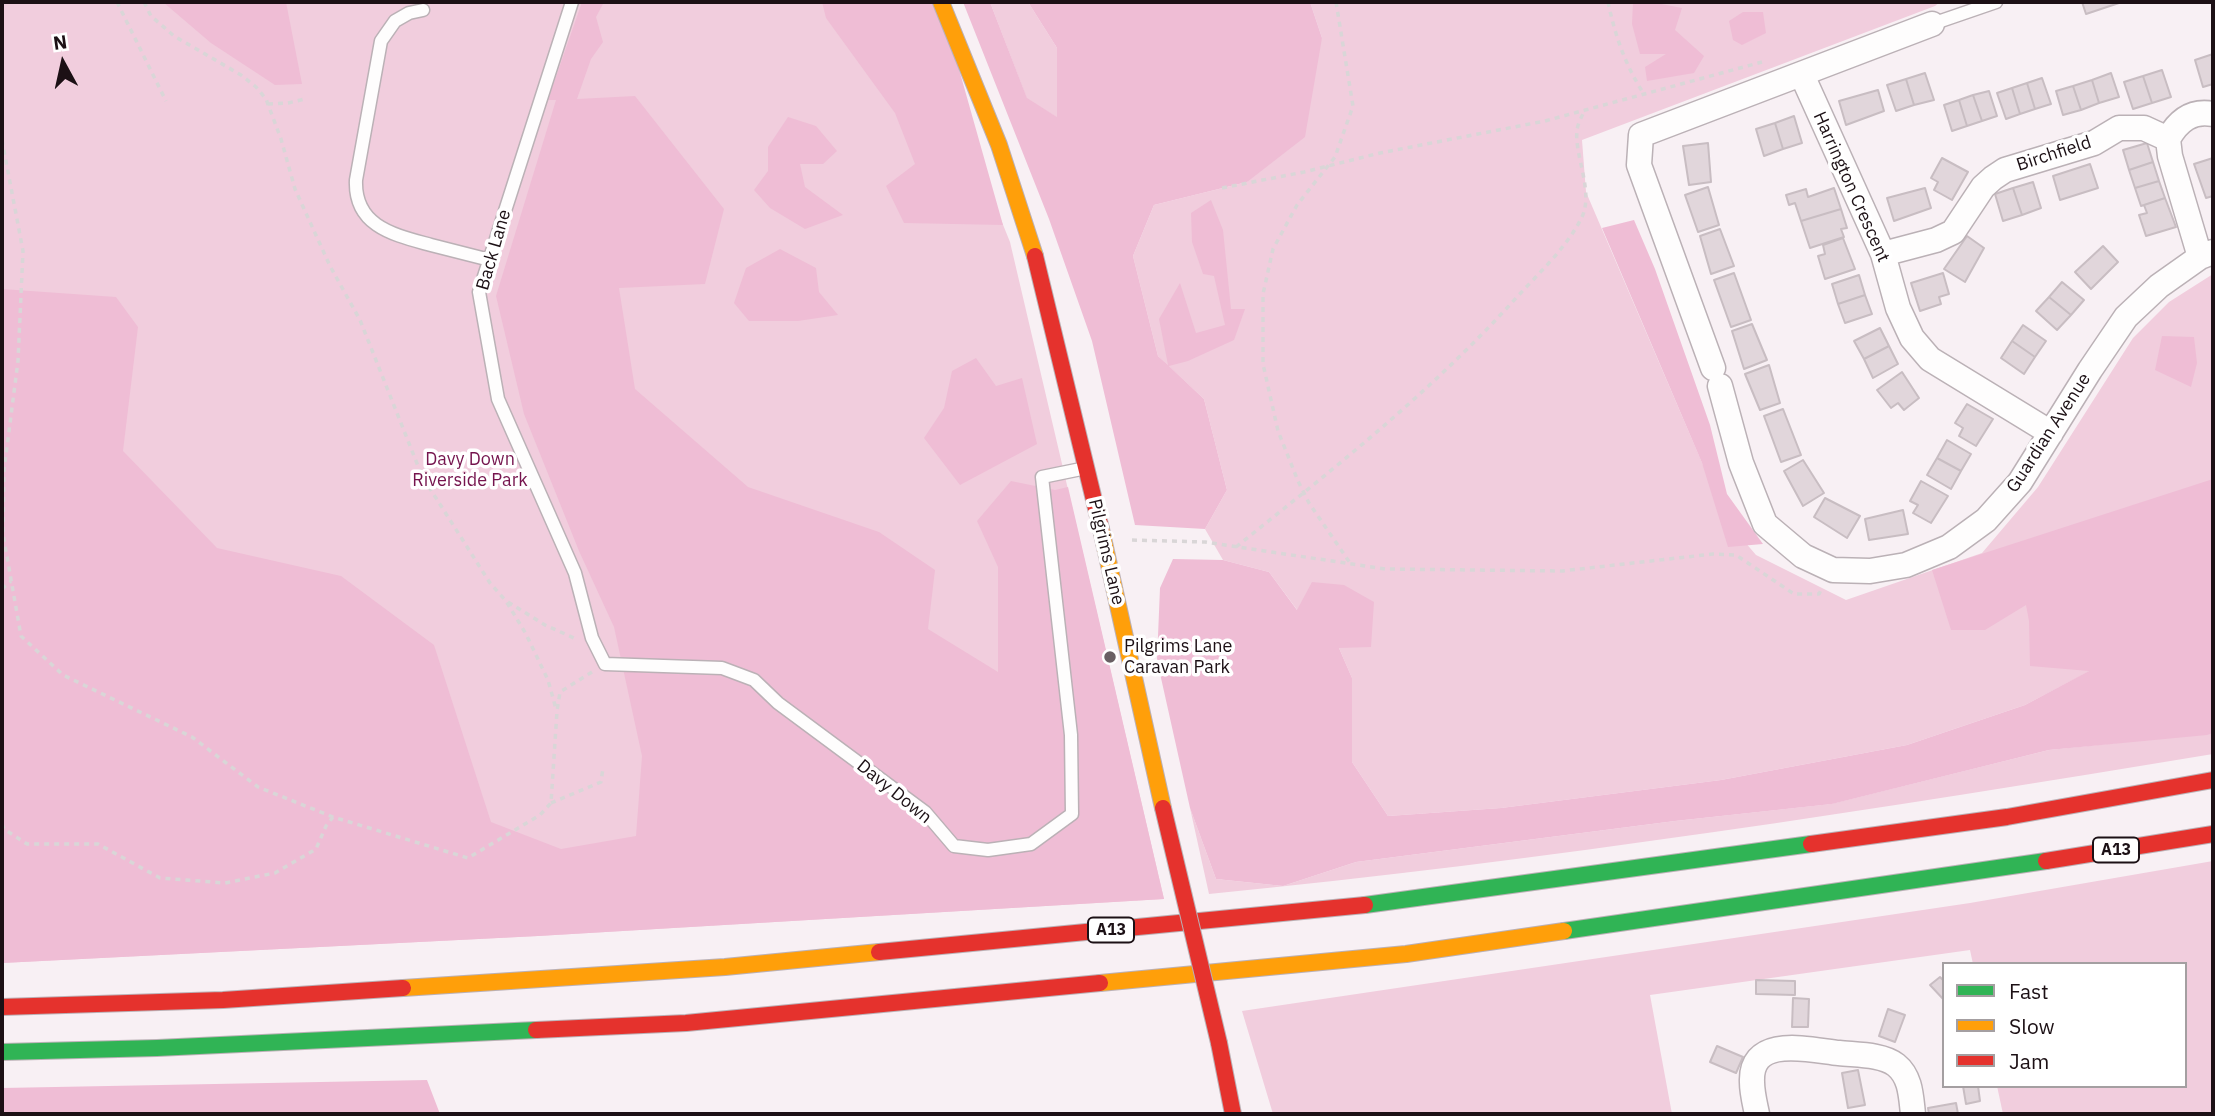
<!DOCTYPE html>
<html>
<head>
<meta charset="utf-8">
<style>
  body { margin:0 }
  #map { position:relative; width:2215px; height:1116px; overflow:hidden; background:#f8f0f4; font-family:"IBM Plex Sans",sans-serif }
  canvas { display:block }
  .frame { position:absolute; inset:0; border:4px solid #1c1015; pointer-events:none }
  .legend { position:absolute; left:1942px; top:962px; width:245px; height:126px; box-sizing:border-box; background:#fff; border:2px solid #a49fa1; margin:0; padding:9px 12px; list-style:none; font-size:21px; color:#1c1015 }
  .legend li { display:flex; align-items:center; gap:14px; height:35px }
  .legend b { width:35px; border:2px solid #a49fa1 }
  .north { position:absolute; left:28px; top:28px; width:70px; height:70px; -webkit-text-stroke:5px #fff; paint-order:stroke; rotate:352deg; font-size:19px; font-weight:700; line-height:28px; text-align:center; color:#1c1015 }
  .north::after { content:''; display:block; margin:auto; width:24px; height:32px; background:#1c1015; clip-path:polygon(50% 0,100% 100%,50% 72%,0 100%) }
</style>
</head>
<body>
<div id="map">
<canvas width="2215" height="1116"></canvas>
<div class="frame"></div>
<ul class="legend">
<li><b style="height:9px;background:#30b455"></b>Fast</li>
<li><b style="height:9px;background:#ff9f0a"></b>Slow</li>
<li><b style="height:9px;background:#e5322d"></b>Jam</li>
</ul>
<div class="north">N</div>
</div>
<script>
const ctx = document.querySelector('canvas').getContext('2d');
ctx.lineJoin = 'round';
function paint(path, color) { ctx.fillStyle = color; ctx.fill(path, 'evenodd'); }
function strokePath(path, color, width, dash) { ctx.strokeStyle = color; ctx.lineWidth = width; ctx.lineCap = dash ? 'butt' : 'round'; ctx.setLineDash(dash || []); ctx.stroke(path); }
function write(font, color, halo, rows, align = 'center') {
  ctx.font = font + ' "IBM Plex Sans",sans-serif'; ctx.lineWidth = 7; ctx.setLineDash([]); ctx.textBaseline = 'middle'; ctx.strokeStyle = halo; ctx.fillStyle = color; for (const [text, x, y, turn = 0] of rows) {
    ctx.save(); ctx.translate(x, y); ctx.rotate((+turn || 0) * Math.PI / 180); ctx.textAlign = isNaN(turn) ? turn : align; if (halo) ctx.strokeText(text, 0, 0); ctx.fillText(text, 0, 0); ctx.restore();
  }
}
paint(new Path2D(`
  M2,2H916L936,59L1010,242L1164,899L538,936L2,963Z
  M990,2H1028L1057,48L1058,118L1027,99Z
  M1310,2H1940L1935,6L1582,140L1586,192L1727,521L1756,555L1846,600L1982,553L2038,487L2133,338L2169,302L2213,274V661L2090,671L2025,705L1907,745L1721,780L1501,808L1388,816L1352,762V678L1339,648L1298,611L1269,572L1223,560L1205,529L1227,490L1204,399L1158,356L1133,256L1154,205L1247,182L1322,38Z
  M2213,733V754C1880,809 1546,861 1209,894L1190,808L1216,879L1283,886L1356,862L1675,821L1831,804L2049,750Z
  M2213,861V1114H2003L1997,1086H2185V964H1973L1970,950L1650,995L1672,1114H1273L1242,1011L1970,903Z`), '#f1cddd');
paint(new Path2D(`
  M163,2H286L302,84L275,85L211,43Z
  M582,2H604L596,17L603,42L591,59L577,99L635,96L724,209L705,284L619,288L635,389L748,487L879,532L935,570L928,629L998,672V567L977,521L1011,481L1055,490L1068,487L1164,899L538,936L2,963V289L116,297L138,327L123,451L217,548L341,576L434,645L491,822L561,849L636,836L642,756L614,627L579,551L524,414L496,296L556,100H548Z
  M822,2H940L1003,225L904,223L886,186L915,164L895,113L826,18Z
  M963,2H990L1027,98L1057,117V48L1028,2H1310L1322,38L1305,137L1247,182L1154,205L1133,256L1158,356L1168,365L1159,319L1180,283L1196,333L1225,325L1214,276L1203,274L1192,242L1191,213L1211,200L1223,230L1231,309H1245L1234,340L1188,361L1169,366L1204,399L1227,490L1205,529L1135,525L1092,341L1049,219Z
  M1633,2H1651L1682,8L1675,30L1704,56L1694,73L1647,81L1645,67L1666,54H1640L1632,24Z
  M1743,12H1763L1766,33L1742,45L1733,40L1729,21Z
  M788,117L816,126L837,151L823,164H800L805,187L843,215L805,229L770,208L754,190L768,171V147Z
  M1634,220L1655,269L1710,425L1727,494L1763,544L1728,547L1702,463L1602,228Z
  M780,249L816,268L819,292L838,315L798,321H749L734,303L746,268Z
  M2162,336L2194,337L2197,363L2191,387L2155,370Z
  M976,358L996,386L1022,378L1037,444L960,485L924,438L944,408L952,371Z
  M2213,479V733L2207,735L2049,750L1832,804L1675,821L1356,862L1283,886L1216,879L1190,808L1157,660L1160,588L1173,559L1223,560L1269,572L1297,610L1312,582L1344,585L1374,602L1371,647L1339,648L1352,678V762L1388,816L1501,808L1721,780L1907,745L2025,705L2089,671L2030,666L2029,621L2026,605L1985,630H1951L1932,570Z
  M427,1080L440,1114H2V1088Z`), '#efbdd5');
const building = new Path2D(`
  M2082,2H2119V3L2086,14Z
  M2213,54V84L2203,87L2195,60Z
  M2162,70L2171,97L2152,103L2143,76Z
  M1925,73L1934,100L1914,105L1906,79Z
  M2111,73L2119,97L2099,103L2092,80Z
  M2143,76L2152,103L2133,109L2124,82Z
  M2042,78L2051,104L2035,109L2027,83Z
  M1906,79L1914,105L1896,111L1887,85Z
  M2092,80L2099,103L2081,110L2073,86Z
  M2027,83L2035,109L2020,114L2012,88Z
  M2073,86L2081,110L2063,115L2056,91Z
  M2012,88L2020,114L2006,119L1997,93Z
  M1878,90L1884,111L1846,125L1839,101Z
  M1989,91L1997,116L1982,121L1973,95Z
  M1973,95L1982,121L1967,126L1959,100Z
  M1959,100L1967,126L1952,131L1944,105Z
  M1794,116L1802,143L1783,149L1775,123Z
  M1775,123L1783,149L1764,156L1756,129Z
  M1708,143L1711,182L1689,185L1683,146Z
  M2147,143L2153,162L2129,170L2123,150Z
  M1942,158L1968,172L1952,200L1934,190L1938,182L1931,178Z
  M2213,158V196L2206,198L2194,164Z
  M2153,162L2159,181L2135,188L2129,170Z
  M2090,164L2098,188L2060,200L2053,176Z
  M2159,181L2165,198L2141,206L2135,188Z
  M2033,182L2041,208L2022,215L2013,188Z
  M1708,187L1719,225L1698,232L1685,195Z
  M1834,188L1841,209L1801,221L1795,203L1789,205L1786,195L1806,189L1808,197Z
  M1925,188L1931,208L1894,221L1887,198Z
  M2013,188L2022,215L2003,221L1995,194Z
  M2165,198L2176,227L2146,236L2139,215L2147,213L2144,205Z
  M1841,209L1847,228L1841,229L1844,237L1810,248L1801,221Z
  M1720,229L1734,266L1711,274L1700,236Z
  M1967,236L1984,248L1965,282L1944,269Z
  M1843,238L1855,269L1825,279L1818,256L1825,254L1823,245Z
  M2103,246L2118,262L2091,289L2075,272Z
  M1734,273L1751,320L1731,327L1714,280Z
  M1943,273L1949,294L1939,297L1941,304L1920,311L1911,283Z
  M1859,275L1865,295L1838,304L1832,284Z
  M2062,282L2084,300L2071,315L2049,297Z
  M1865,295L1872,314L1845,323L1838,304Z
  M2049,297L2071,315L2057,330L2036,311Z
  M1752,324L1767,360L1744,369L1732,331Z
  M2023,325L2046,341L2035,357L2012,341Z
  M1880,328L1889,346L1864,359L1854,341Z
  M2012,341L2035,357L2024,374L2001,358Z
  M1889,346L1898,364L1873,378L1864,359Z
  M1769,365L1780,403L1760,410L1745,374Z
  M1902,372L1919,398L1904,410L1898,403L1891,408L1877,390Z
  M1967,404L1993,419L1976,446L1959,436L1963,428L1955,423Z
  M1783,409L1801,455L1781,462L1764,416Z
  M1947,440L1971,454L1961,471L1937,458Z
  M1937,458L1961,471L1951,489L1927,475Z
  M1803,460L1824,493L1803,506L1784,471Z
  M1921,481L1948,496L1931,523L1913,513L1918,505L1910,501Z
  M1825,498L1860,516L1847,538L1814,517Z
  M1903,510L1908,534L1869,540L1865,519Z
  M1940,977L1944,981V1000L1930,985Z
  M1756,980L1795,981V995L1756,994Z
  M1793,998L1809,999L1808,1027H1792Z
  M1888,1009L1905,1015L1895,1042L1879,1036Z
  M1717,1046L1743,1057L1736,1073L1710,1062Z
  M1858,1070L1865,1105L1848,1108L1842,1073Z
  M1963,1086H1978L1980,1101L1966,1104Z
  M1956,1103L1958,1114H1929L1928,1108Z`);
paint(building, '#e1d6db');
strokePath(building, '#c8bdc2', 2);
const lane = new Path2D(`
  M572,2L479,292L498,399L575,573L592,638L605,664L722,668L754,680L778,703L925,812L954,846L988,850L1031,844L1072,814L1071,735L1042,477L1086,468
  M423,10L409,13L395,21L381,41L356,180C354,227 395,235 431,245C450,250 470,255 490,260
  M1932,24L1996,2`);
const street = new Path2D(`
  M1802,75L1883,254L1898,308L1912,338L1930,359L2051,433
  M2168,139L2170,156L2200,257
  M1883,254L1936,240L1953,232L1983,187L1993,178L2005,170L2094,143L2119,128H2144L2168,139C2178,121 2192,110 2213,114
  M1713,368L1639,165L1641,135L1932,24
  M1720,386L1741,463L1765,524L1803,556L1833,570L1870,571L1906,565L1949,547L1986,520L2020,482L2090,370L2126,317L2159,286L2200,257L2213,252
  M1757,1114C1755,1104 1752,1093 1752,1082C1750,1034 1810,1050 1839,1053C1855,1055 1882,1054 1896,1065C1911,1077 1911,1097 1913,1114`);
const fast = new Path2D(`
  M1365,905L1811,844
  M1564,931L2046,861
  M2,1052L157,1048L536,1030`);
const slow = new Path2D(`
  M941,2L999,145L1035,256
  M1101,529L1163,808
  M1100,983L1406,954L1564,931
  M403,988L725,967L879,952`);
const jam = new Path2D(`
  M1035,256L1101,529
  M1811,844L2007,817L2213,780
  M2046,861L2213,834
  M879,952L1365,905
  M2,1007L223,1000L403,988
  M536,1030L686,1023L1100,983
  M1219,1043L1233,1114`);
strokePath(lane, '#bbb1b6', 15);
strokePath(street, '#bbb1b6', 27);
strokePath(fast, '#bbb1b6', 18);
strokePath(slow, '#bbb1b6', 18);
strokePath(jam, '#bbb1b6', 18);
strokePath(new Path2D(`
  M117,2L166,101
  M144,2L151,16L174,36L241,75L256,87L266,99L281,139L295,189L330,266L360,320L422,476L490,583L506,601L526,634L548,680L556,709
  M1336,2L1353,106L1335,157L1297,205L1273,249L1263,294V364L1278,431L1298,481L1309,503L1350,563
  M1608,2C1615,35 1625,65 1644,94
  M268,104L288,103L305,99
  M2,140L23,251L18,361L4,470L3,534L21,636L63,675L192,737L258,787L333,817L468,858L540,815L551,803L557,711L560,692L592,672
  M1222,188L1304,172L1380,153L1545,121L1762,62
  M1132,540L1205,542L1385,569L1562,571L1713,554L1736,555L1794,594H1819L1821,590
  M1236,547C1336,467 1431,392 1517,297C1539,273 1566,248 1581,219C1595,193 1574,156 1577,130C1578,123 1582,116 1585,110
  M2,589L11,581
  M508,602L545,625L574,638
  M551,803L601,782L603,768
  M2,824L4,829L27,844H98L160,878L225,883L275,873L316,849L326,826L333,817`), '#d9d6d7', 3.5, [5, 5]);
strokePath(lane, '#fefdfd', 12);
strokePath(street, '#fefdfd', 24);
strokePath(fast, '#30b455', 16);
strokePath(slow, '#ff9f0a', 16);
strokePath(jam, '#e5322d', 16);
const jamBridge = new Path2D(`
  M1163,808L1219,1043`);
strokePath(jamBridge, '#bbb1b6', 18, []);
strokePath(jamBridge, '#e5322d', 16);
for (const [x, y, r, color] of [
  [1110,657,7,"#695e63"]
]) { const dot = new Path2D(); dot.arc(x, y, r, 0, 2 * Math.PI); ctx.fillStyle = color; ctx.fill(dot); strokePath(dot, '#fff', 2.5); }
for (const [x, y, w] of [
  [2116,850,46],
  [1111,930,46]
]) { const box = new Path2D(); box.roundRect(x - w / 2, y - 12.5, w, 25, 5); ctx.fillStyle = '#fff'; ctx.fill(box); strokePath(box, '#1c1015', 2); }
write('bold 16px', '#1c1015', null, [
  ["A13",2116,850],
  ["A13",1111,930]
]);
write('18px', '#1c1015', '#fff', [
  ["Birchfield",2054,154,-18],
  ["Harrington Crescent",1851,187,66],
  ["Back Lane",494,250,-74],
  ["Guardian Avenue",2049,433,-57],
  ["Pilgrims Lane",1106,552,77],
  ["Davy Down",894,792,39]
]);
write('18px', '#75144e', '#fff', [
  ["Davy Down",470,460],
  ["Riverside Park",470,481]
]);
write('18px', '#1c1015', '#fff', [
  ["Pilgrims Lane",1124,647],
  ["Caravan Park",1124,668]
], 'left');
</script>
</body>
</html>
